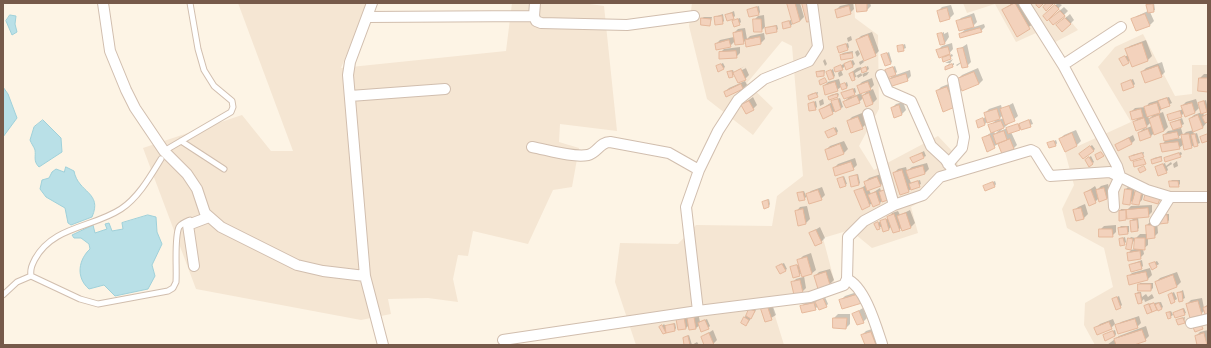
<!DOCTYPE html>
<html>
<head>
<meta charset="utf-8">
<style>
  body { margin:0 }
  #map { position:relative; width:1211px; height:348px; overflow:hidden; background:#fdf4e5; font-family:Karla,sans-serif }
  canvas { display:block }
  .frame { position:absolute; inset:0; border:4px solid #765a4a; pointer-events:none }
</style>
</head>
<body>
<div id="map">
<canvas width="1211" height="348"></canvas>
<div class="frame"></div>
</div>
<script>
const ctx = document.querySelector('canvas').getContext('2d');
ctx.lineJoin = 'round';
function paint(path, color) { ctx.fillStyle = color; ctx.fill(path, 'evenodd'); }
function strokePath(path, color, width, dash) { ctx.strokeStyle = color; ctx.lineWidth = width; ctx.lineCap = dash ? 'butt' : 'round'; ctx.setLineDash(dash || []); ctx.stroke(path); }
paint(new Path2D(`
  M238,3H368L341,68L506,51L512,3H583L604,6L617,131L560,124L559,142L579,148L572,187L553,190L528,244L473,231L468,256L458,255L453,279L458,302L428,298L388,299L391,314L361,320L196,289L143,148L242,115L271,151H293Z
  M692,3H854L855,18L878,35L879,109L859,146L874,170L938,136L954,153L960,172L936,181L930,196L911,207L918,233L872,248L850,230L823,238L837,291L772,306L784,345H636L615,282L620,243L678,244L696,225L772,226L777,196L803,176L792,46L782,41L747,83L773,108L753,135L707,99L689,26Z
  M963,3H1055L1078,30L1046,47L1036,33L1016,42L995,4L967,13Z
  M1143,34L1175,96L1192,94V65H1208V345H1095L1084,325L1085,303L1113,287L1104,248L1067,228L1062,209L1074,185L1065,152L1131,122L1098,67L1115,47Z`), '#f5e6d3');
const water = new Path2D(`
  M10,15L16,16L15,24L17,32L12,35L6,21Z
  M3,87L8,94L17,118L3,137Z
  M43,120L61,138L62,152L39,167C33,161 36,157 35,150C34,147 31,143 30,140L34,127Z
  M66,167L74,171C78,193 103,192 92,217L71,225L68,223L65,208L46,197L40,189L42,180L49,178L52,172L56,169L64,172Z
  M148,215L156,217L157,232L162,244L152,265L155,276L148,289L115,296L104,285L89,289C75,277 79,259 90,249L89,244L81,238H74L72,235L93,225L95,233L107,229L105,224L109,223L112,231L123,229L122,223Z`);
paint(water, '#b9e0e7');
strokePath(water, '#9fd0d9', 1);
paint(new Path2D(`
  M788,3H800L804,17L800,21Z
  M853,3L854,9L850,13L836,10L840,6Z
  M857,3H870L871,6L867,10Z
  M1012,3H1025L1036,22L1017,35L1003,11Z
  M1058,3L1062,5L1047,19L1044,16Z
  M1154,3L1155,10L1150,12L1154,21L1150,25L1133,20L1137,16L1148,11L1147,5Z
  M951,5L954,14L950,18L941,20L938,11L942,7Z
  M759,6L760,12L759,14L748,10Z
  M1064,7L1068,11L1064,15L1054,16Z
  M734,11L735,16L733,18L726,15Z
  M974,13L977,22L971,28L984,24L985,27L981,31L960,34L967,28L957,22L961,18Z
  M723,14L724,21L722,23L715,17Z
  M1070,14L1074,20L1070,24L1062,21Z
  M764,15L765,27L761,31L754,20L758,16Z
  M704,17H712L710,25L702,18Z
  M740,18L741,22L739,24L733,21Z
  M791,20L792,25L790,26L783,23Z
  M777,25L778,29L776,31L766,28Z
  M745,28L747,39L750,36L764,33L765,39L761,43L746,40L743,43L735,41L730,46L716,44L720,40L734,37V33L738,29Z
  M872,32L879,51L875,55L863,60L864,59L857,40L861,36Z
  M944,32V34L948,32L949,37L945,43L941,44L938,35Z
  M851,36L852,40L848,42L847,38Z
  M1146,40L1152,56L1148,60L1132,66L1130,60L1128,62L1122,58L1128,55L1126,50L1130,46Z
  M848,43L849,47L848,49L838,47Z
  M952,43L953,49L947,56L952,54L953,56L944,60L943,58L947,54L938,50L942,46Z
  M905,44L906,48L899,51L898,47Z
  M967,44L971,62L967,66L961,63L957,66L956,65L961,62L958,50Z
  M740,47V53L736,57L720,53L724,49Z
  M858,50L860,54L857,57L855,52Z
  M853,51L852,57L841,55L843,53Z
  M889,52L892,62L891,63L882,56Z
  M825,59L827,64L825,66L823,61Z
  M953,59L949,65L954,63V65L946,67L950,63H945Z
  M853,60L855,64L853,66L846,68L845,66L842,69L835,68Z
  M863,60L864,62L860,65L859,62Z
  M1162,62L1165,72L1161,76L1142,72L1146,68Z
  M723,63L725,67L723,69L717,66Z
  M745,66L749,75L745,79L735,74L730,77L728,72L730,71L733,70L734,73ZM745,66L746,68L738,72V70Z
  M868,66L869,69L864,73L869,72L867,75L863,77V75L858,78L857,76L852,80L850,74L852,72L857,68L861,67L862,69ZM862,69L863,72L856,76L855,73ZM867,70L862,75L861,73Z
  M895,66L897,72L893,76L910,70L911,76L907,80H888L894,75L886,70Z
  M978,68L983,80L979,84L958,79L962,75Z
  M833,69L835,76L834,77L828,72Z
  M825,70L824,75L817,72L819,71Z
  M841,70L843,75L839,77L838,73Z
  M1204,74H1208V91L1200,78Z
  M872,78L874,85L867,92L873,89L877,99L873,103L867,105L864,97L859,102H844L851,95L842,94L844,92L855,88L856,92L852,97L861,93L858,86L862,82ZM870,89L862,96L861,92Z
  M839,79L841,86L847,82L848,86L846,88L842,86L837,90L824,86L828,82Z
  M1133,79L1135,84L1133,86L1122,84Z
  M745,81L747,85L741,90L748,87L746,90L738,94L741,89L725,92L729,88Z
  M951,83L958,102L937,91L941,87Z
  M818,92L817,96H809L811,94Z
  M838,93L839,95L834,100L840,98L843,107L824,117L820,110L832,102L837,97H829L831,95Z
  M753,97L757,105L753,109L742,105Z
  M1169,97L1172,103L1163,107L1158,114L1163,112L1168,127L1164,131L1154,133L1151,136L1139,133L1146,126L1134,122L1139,117L1131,112L1135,108L1146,107L1149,103ZM1155,113L1149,119L1148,116ZM1151,122L1152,126L1144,129Z
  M823,99L824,104L820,106L819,101Z
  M1196,99L1199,108L1195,112L1184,113L1181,116H1168L1183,109L1182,106L1186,102Z
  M1206,100L1208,109L1203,112L1204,116L1208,114V121L1203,127L1193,131L1194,134L1197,133L1200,143L1185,149L1184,144L1179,148L1162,145L1165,141L1164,135L1168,131L1174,130L1171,123L1173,122L1182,118L1184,124L1174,129L1181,128L1183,135L1186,132L1194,130L1190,119L1194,115L1202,112L1199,103ZM1182,134L1183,138L1176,139Z
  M816,101L817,107L815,109L809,104Z
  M903,102L906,110L902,114L895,117L892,108L896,104Z
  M1013,103L1018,116L1000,131L1031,119L1033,124L1011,132L1017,145L1013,149L998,144L988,150L983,138L992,132L990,126L996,120L988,121L985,124L977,121L986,117L985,113L989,109L1001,105L1002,109ZM1003,115L1004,118L998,120ZM1001,128L995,134L994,131Z
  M862,113L866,124L862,128L848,121L852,117Z
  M836,127L838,131L837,133L827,132Z
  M1076,130L1081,141L1077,145L1065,150L1060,139L1064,135Z
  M1133,135L1135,140L1131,144L1116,145Z
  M1056,140L1057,143L1056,145L1048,144Z
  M844,141L848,149L844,153L826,150L830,146Z
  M1092,145L1095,149L1093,151L1082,153Z
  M924,151L926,156L913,162L912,158Z
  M1144,152L1143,156L1131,157L1132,155Z
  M1181,152L1182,154L1180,156L1165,158Z
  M1091,156L1094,162L1093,163L1088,158Z
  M1162,156L1161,160H1152L1154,158Z
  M855,158L857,165L853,169L834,168L838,164Z
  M1177,161L1178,166L1174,168L1173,164Z
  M1171,162L1172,164L1167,167L1168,170L1166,172L1156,167L1165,163L1166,166Z
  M927,163L929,169L925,173L909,178L911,183L920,180L921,184L908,191L894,173L898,169L906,167L907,171L912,167Z
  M858,174L860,183L859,184L850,177Z
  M881,174L884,182L880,186L869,190L871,194L880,188L881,191L886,189L883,200L880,203L874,205L873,203L862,209L855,192L866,185L865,182L869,178Z
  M844,176L847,184L845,185L838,180Z
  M1172,180H1180V184L1178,186L1170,182Z
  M995,181L996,184L995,186H984Z
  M1108,184L1111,195L1107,199L1099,201V198L1095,202L1085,193L1095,186L1097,190L1101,186Z
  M1130,185L1135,186L1134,192L1141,186L1145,187L1142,200L1138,204L1134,199L1129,204L1126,189Z
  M822,187L825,195L821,199L807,196L804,199L798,193L804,191L806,196L811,191Z
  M769,199L770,204L769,206L763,202Z
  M1085,204L1088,214L1084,218L1076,220L1074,211L1078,207Z
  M1152,205V212L1148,216L1138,217L1139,228L1137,230L1131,221L1135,217L1126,219L1120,211L1121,209H1127V210L1131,206Z
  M807,206L810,219L806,223L796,212L800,207Z
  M910,210L915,223L911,227L903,230L902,227L899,230L892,226L888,230L882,226L877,229L875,224L889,218L892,213L898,211L900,215Z
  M1161,214H1169V220L1168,222Z
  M1151,221H1157L1158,233L1154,237H1148V245L1143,249L1144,254L1140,258L1128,254L1131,250L1135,249L1136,238L1140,234H1148L1147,225Z
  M1116,225V232L1112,236L1100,230L1104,226Z
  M1121,226H1129V232L1127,233L1119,228Z
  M820,227L825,238L821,242L810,233Z
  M1125,237L1126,242L1124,244L1120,239Z
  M1131,237L1135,238L1130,249L1129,239Z
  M811,253L816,270L811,274L804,276L806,288L802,292L792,283L796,279L803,277L802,273L799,275L792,267L800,264L799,260L803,256Z
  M1142,260L1143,266L1141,268L1130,265Z
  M1157,261L1159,264L1153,268L1151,264Z
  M784,263L787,269L781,273L779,265Z
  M1150,268L1152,275L1148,279L1128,277L1132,273Z
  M830,269L834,280L830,284L815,276L819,272Z
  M1177,272L1181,282L1177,286L1156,282L1160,278Z
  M1140,283H1153V288L1151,290L1139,285Z
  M863,290L865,298L841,300L845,296Z
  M1183,290L1185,298L1179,301L1178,293Z
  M1138,292H1141L1142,297L1146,294L1148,297L1152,294L1154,298L1145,302L1144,299L1141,302L1136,294Z
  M1174,292L1177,299L1172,302L1170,294Z
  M1119,296L1122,305L1120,307L1113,299Z
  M825,297L828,304L826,306H818L815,309L801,307L805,303Z
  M1202,298L1204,308L1208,304V315L1205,310L1201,314L1187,304L1191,300Z
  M771,301L776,315L766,321L765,303Z
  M1161,302L1163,307L1162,308L1147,313L1145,306L1147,304Z
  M752,308L756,310L748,323L744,318Z
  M863,308L867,318L863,322L853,314Z
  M1184,308L1186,313L1184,314L1174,313Z
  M1171,311L1173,315L1168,318L1167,313Z
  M698,313L700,322L707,319L710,326L708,328L700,325L696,328L690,329L689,325L686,328L679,329L677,319L688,314L689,318L692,314Z
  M838,314H850V324L846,328L834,318Z
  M1139,316L1141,323L1137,327L1117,326L1121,322Z
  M1185,317L1184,322L1177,321L1179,319Z
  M1113,319L1115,324L1111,328H1096L1100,324Z
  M675,323L676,328L675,330L664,333L661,327L664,324L666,327Z
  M1146,326L1149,336L1145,340L1130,345H1107L1119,336Z
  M875,328L879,341L875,345H866L862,335L866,331Z
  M713,330L717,340L712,345H706L702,337Z
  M1115,330L1116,334L1115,336L1104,335Z
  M1208,330V345H1198L1196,336L1200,332Z
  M689,335L692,345L697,342L699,345H685L684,338Z`), '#0003');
const building = new Path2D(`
  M787,3H795L800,21L793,24Z
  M802,3H809L813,21L807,22Z
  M856,3H867V11L857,12Z
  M1015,3L1030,29L1017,37L1002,10Z
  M1038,3H1044L1039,8L1036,5Z
  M1047,3H1054L1046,11L1043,7Z
  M1153,4L1154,12L1148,13L1146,5Z
  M1055,5L1059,9L1047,21L1043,16Z
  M849,6L851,14L837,18L835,10Z
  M757,7L759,15L749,17L747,10Z
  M947,8L950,19L940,22L937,11Z
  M1060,11L1065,16L1053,25L1049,20Z
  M732,13L734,19L727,21L725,15Z
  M1145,14L1150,26L1136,31L1131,19Z
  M722,16L723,24L715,25L714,17Z
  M971,17L974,27L959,31L956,21Z
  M701,18L711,19L710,26L701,25Z
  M1065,18L1071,24L1062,32L1056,25Z
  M738,19L740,25L734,27L732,21Z
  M753,19H761L762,32H754Z
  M789,21L791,27L783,29L782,23Z
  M776,26L777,32L766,34L765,28Z
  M980,28L982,32L960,38L959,34Z
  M742,31L744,44L735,45L733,33Z
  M942,33L945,44L940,45L937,34Z
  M868,35L876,56L864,61L856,40Z
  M760,37L761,44L746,47L745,40Z
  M729,40L731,47L716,50L715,44Z
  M1142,43L1148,61L1132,67L1125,49Z
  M846,44L848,50L839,53L837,47Z
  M903,45L904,51L898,52L897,46Z
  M948,47L950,54L939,58L936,50Z
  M963,48L968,67L962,68L957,49Z
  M736,51L737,58L719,59V52Z
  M852,53L853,58L841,60L840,55Z
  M887,53L891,64L885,66L881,55Z
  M950,55L951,59L943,62L942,58Z
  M1125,56L1129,63L1123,66L1119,59Z
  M851,61L853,67L846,70L844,64Z
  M721,64L724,69L718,72L716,66Z
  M952,64L953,67L945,70V67Z
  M841,65L843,70L835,72L834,68Z
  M1158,66L1162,77L1145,83L1141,72Z
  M866,67L867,71L862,73L861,69Z
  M893,67L896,75L887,78L885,70Z
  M741,69L746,80L738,83L733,73Z
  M831,70L834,78L829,80L826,72Z
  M732,71L733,77L729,78L727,72Z
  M824,71V76L817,77L816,72Z
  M853,72L855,80L852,81L849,74Z
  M974,72L979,84L962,91L957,79Z
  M906,74L908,81L889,87L887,80Z
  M825,78L827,82L820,85L819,81Z
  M1199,78H1208V92L1198,91Z
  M1131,80L1134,87L1123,91L1121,84Z
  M835,82L838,91L825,95L823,86Z
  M868,82L871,90L860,94L857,86Z
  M845,83L847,88L842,90L840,85Z
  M741,84L743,89L726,97L724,92Z
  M947,87L955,107L943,112L936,91Z
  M853,89L855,95L844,99L841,93Z
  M816,93L818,97L809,100L808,96Z
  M869,93L873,104L866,107L862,96Z
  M837,94L838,97L829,100L828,97Z
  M857,96L860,103L846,108L843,102Z
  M1167,98L1170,106L1161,109L1158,101Z
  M838,99L841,109L835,112L831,101Z
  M749,101L754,110L746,114L741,105Z
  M1204,101L1207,112L1201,114L1198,103Z
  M814,102L816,110L809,111L808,104Z
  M1157,103L1160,113L1147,117L1144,107Z
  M1192,103L1195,113L1185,117L1181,106Z
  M830,105L833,114L823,119L819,110Z
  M899,105L902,115L894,118L891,108Z
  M1009,106L1015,121L1005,125L1000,109Z
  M997,109L1000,119L987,123L984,113Z
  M1141,109L1143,117L1132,120L1130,112Z
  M1180,111L1182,117L1169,121L1167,115Z
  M1208,114V122L1205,123L1202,117Z
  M1159,115L1164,131L1154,135L1149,119Z
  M1198,115L1203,128L1193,132L1189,119Z
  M858,117L863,129L851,133L847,121Z
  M983,118L985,125L978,128L976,121Z
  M1144,118L1147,127L1136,131L1133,122Z
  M1029,120L1031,127L1021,130L1019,124Z
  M1180,120L1182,127L1173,130L1170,123Z
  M1001,121L1004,128L991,133L988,125Z
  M1018,124L1020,130L1008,134L1006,128Z
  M834,128L837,134L828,138L825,132Z
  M1148,129L1151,137L1140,141L1138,133Z
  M1004,131L1007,140L996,144L993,135Z
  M1177,132L1179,138L1164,141L1163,135Z
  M1072,133L1077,146L1065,152L1059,139Z
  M1189,134L1192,148L1184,150L1181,135Z
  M1195,134L1198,146L1194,147L1191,135Z
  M1208,134V141L1202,143L1200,137Z
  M990,135L995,148L987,152L982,138Z
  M1129,138L1132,144L1118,151L1115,145Z
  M1010,139L1014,149L1002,154L998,144Z
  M1054,141L1056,146L1049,148L1047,143Z
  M1178,142L1180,149L1162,152L1160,144Z
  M840,144L844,154L828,160L825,150Z
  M1090,146L1094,151L1083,159L1079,154Z
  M1101,152L1104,156L1097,160L1095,155Z
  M922,153L924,158L913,163L910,158Z
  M1142,153L1144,157L1131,161L1129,157Z
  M1179,153L1181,157L1165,162L1164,158Z
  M1089,157L1093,164L1089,167L1085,160Z
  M1161,157L1162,161L1152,164L1151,160Z
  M1144,159L1146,164L1134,167L1133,162Z
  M851,162L854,170L835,176L833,168Z
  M1163,164L1167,173L1158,176L1155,167Z
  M923,166L925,174L909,179L906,171Z
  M1144,166L1146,170L1140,173L1138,169Z
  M902,170L909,192L900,195L893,173Z
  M857,175L859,185L851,187L849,177Z
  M843,177L846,186L840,188L837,179Z
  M877,177L881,186L867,191L864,182Z
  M918,181L920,187L911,190L909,184Z
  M1169,181H1178L1179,187H1170Z
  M993,182L995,187L985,191L983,186Z
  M863,188L870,206L862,210L854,191Z
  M1104,188L1107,199L1099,202L1096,190Z
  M1125,189L1132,190L1130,205L1123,204Z
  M1136,189L1142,191L1139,205L1132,204Z
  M818,190L822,200L809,204L806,194Z
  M885,190L888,200L882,202L879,192Z
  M1091,190L1096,203L1089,206L1084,193Z
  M803,192L805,200L799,201L797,193Z
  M876,192L880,204L873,207L868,195Z
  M1146,192L1161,196L1158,204L1144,200Z
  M768,200L769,207L764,209L762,202Z
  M1081,208L1084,219L1076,221L1073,210Z
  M1148,208L1149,217L1127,219L1126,210Z
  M803,209L806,224L798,226L795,211Z
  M1126,210V220L1119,221V211Z
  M906,213L911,228L902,231L897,216Z
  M894,214L900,231L893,233L887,217Z
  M1167,215L1168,223L1159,224L1158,216Z
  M886,219L889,230L883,232L880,221Z
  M1137,220L1138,231L1131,232L1130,221Z
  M878,222L880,229L877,230L874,224Z
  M1146,225H1154L1155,238L1147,239Z
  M1127,227L1128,234L1119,235L1118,228Z
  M1099,229H1112L1113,237H1099Z
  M816,230L822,243L815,246L809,233Z
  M1123,238L1125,245L1120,246L1119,239Z
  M1128,238L1133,239L1131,250L1126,249Z
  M1135,238H1145V250L1134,249Z
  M1140,251L1141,259L1128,261L1127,253Z
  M807,257L812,274L802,277L797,260Z
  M1140,262L1142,269L1131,272L1129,265Z
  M1155,262L1157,267L1152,270L1149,264Z
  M782,264L786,271L780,274L776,267Z
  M797,265L800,276L793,278L790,267Z
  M826,272L830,285L818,289L814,276Z
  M1146,272L1148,280L1129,285L1127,276Z
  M1173,275L1177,287L1159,294L1155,282Z
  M800,280L803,293L794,295L791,282Z
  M1138,284H1151V291H1138Z
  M1182,292L1183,301L1179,302L1177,293Z
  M1140,293L1142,303L1138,304L1135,294Z
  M1172,293L1175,302L1171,304L1168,295Z
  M859,294L862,303L842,309L839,300Z
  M1117,297L1121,308L1116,310L1112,299Z
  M823,298L827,307L819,310L815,302Z
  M1198,301L1202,315L1190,318L1186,304Z
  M814,303L816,310L802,313L800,306Z
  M1154,303L1157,310L1152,312L1149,305Z
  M1159,303L1162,309L1158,311L1155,305Z
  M1149,304L1152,312L1147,314L1144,306Z
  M767,305L772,320L765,322L760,307Z
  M1208,306V316L1206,317L1203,308Z
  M749,309L755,311L751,319L746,316Z
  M1183,309L1185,315L1175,318L1173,313Z
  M859,311L864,323L857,325L852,314Z
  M1170,312L1171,318L1168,319L1166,313Z
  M684,317L686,329L678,330L676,319Z
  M694,317L696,329L689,330L687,318Z
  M744,317L749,320L746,326L741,323Z
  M833,318H847L846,329L833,328Z
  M1183,318L1185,323L1178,325L1176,320Z
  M1135,319L1138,328L1118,334L1115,325Z
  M705,320L709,329L701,332L698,323Z
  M1109,322L1112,329L1097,335L1094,328Z
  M1200,322L1203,329L1195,332L1192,325Z
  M674,324L675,331L666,333L665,326Z
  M662,325L666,333L663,334L659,327Z
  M1142,330L1146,341L1134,345H1116L1114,339Z
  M1113,331L1115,336L1105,341L1103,335Z
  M871,332L876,345H865L861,335Z
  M709,333L714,345H704L701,337Z
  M1204,333L1207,345H1197L1195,336Z
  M688,336L690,345H684L683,338Z`);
paint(building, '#f3d2bc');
strokePath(building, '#e6b99c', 1);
const service = new Path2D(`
  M181,141L224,169
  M164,151L231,112L233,107L232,101L214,86L204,70L198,49L190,3
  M161,159C150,177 138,198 121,209C92,228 53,226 35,259C32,265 30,269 31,276L80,299L98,304L168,291L173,288L176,282C177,268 174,238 179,227C182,223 185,222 190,220
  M3,295L17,282L31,276`);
const minor = new Path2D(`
  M103,3L110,51L126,90L135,108L164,151L187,174L197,189L205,213L221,227L297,265L323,271L365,276
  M372,3L350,62L348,75L365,276L383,345
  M535,3L534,16L536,21L541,23L627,25L694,16
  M1024,3L1063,65L1117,166L1120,176L1113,191L1114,207
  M367,17L534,16
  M1063,65L1121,27
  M881,75L888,91L911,101L931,146L945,159L954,172
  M350,96L445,89
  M868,114L894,205
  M532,147C548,150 573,158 588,155C597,153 600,142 610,142L669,153L699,170
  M948,164L962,148L964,137L953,80
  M1155,221L1170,197
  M194,266L188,225L209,217
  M847,279C865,287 876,326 882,344
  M698,311L686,207L699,170L718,131L738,100L764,79L809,61L818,47L812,3
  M1191,323L1208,319
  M503,340L698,311L810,297L844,285L847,279L848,237L864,221L894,205L923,195L940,177L1031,150L1035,152L1050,176L1110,172L1147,190L1170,197H1208`);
strokePath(service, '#d1beae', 7);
strokePath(minor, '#d1beae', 12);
strokePath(service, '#fff', 5);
strokePath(minor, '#fff', 10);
</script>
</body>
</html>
